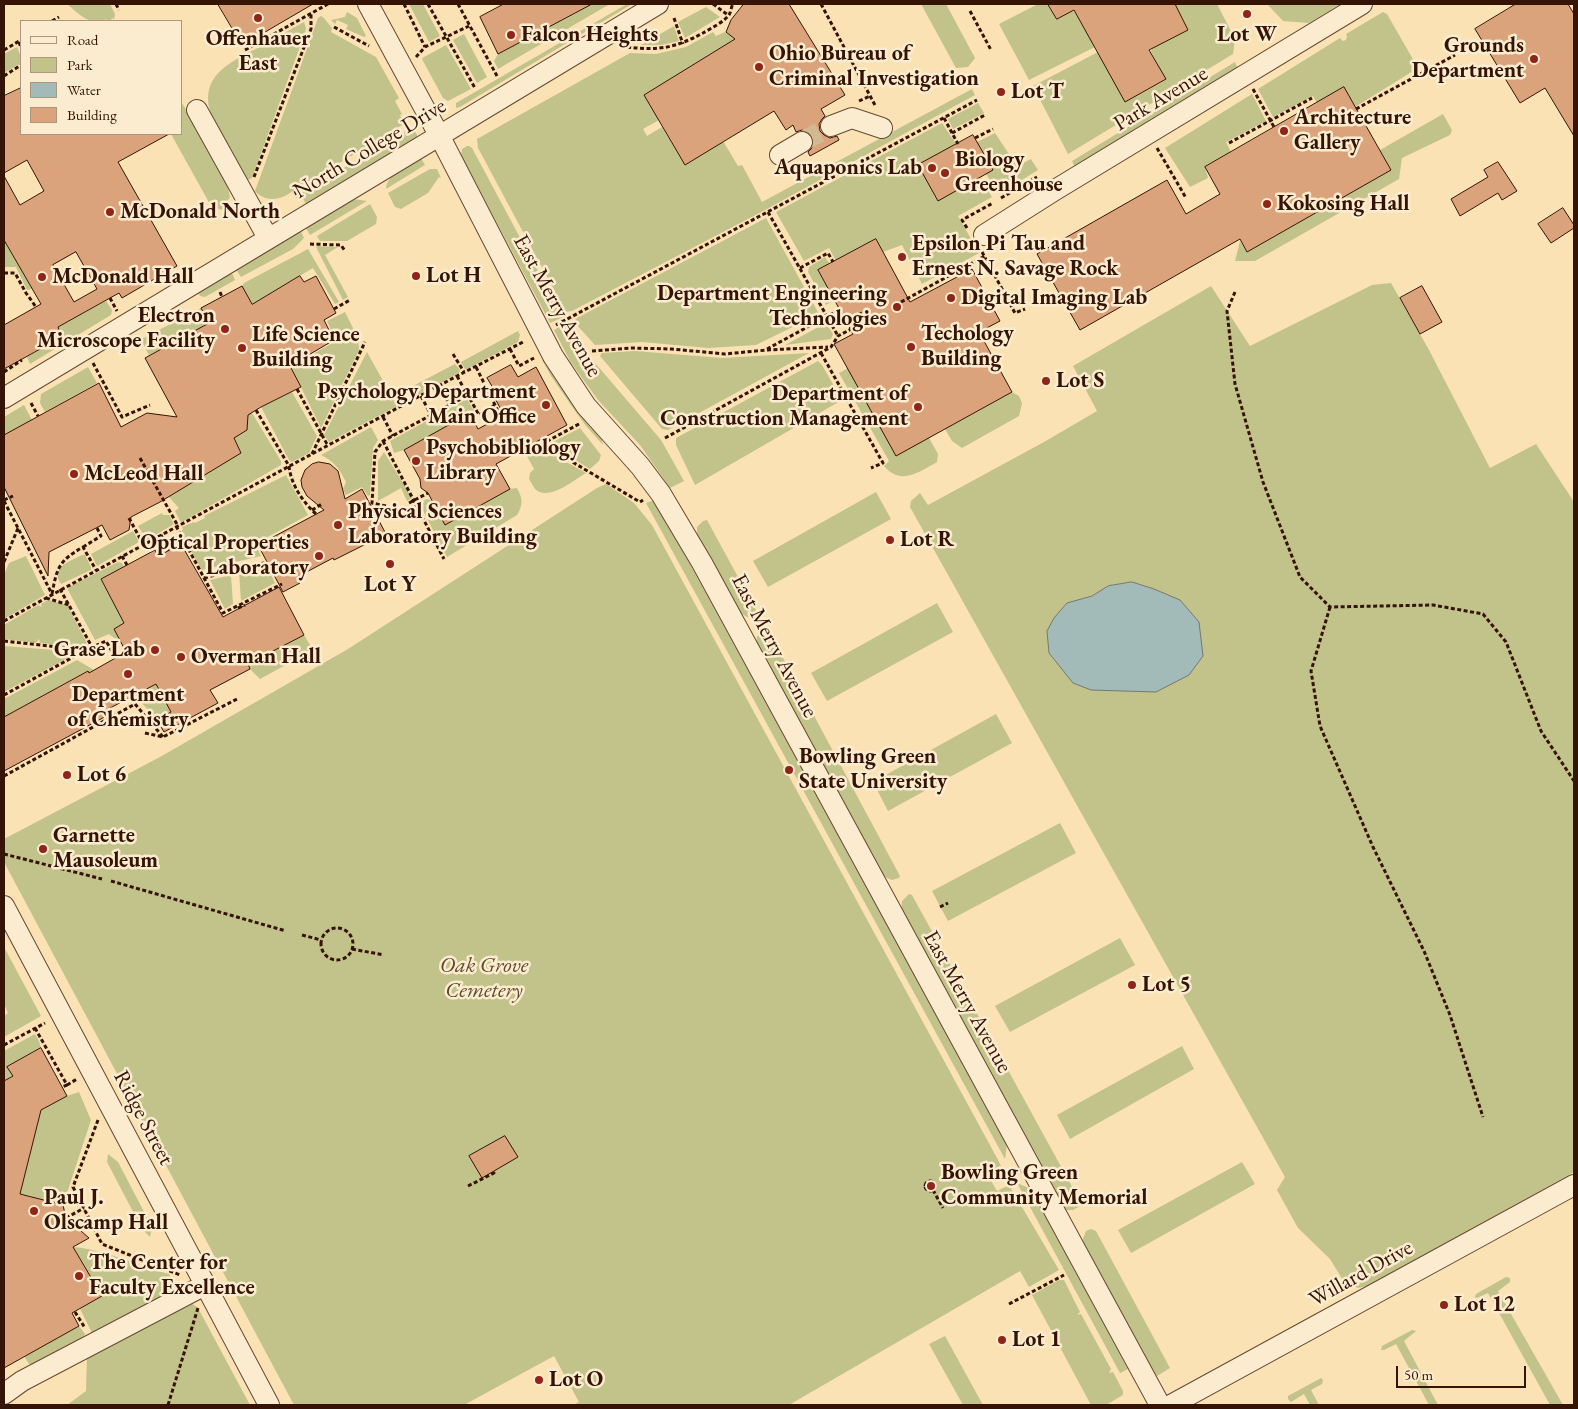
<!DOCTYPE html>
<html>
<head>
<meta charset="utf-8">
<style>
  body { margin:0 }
  #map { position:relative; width:1578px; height:1409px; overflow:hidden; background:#fbe2b5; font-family:"EB Garamond",serif }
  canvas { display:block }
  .frame { position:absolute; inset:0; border:5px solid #351405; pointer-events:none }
  .legend { position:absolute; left:20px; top:20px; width:162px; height:115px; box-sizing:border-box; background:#fceccf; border:1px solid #ac967e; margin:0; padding:6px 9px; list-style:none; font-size:15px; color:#351405 }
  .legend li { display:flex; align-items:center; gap:10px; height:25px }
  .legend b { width:25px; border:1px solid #ac967e }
  .scale { position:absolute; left:1396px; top:1366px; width:130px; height:22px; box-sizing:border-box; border:2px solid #351405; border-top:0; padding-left:6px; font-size:15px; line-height:18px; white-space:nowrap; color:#351405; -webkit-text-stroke:4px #fceccf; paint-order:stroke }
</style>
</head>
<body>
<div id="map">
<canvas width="1578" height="1409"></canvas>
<div class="frame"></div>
<ul class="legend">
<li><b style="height:6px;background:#fceccf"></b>Road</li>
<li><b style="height:14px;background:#c2c28b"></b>Park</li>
<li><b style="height:14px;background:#a3bbb8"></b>Water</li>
<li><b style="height:14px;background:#dba37b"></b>Building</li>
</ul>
<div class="scale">50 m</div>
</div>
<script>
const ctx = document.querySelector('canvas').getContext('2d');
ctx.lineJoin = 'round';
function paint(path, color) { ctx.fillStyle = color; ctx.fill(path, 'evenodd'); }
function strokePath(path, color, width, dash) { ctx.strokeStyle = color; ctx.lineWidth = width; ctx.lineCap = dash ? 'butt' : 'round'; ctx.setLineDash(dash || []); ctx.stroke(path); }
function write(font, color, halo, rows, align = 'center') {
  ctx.font = font + ' "EB Garamond",serif'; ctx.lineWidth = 5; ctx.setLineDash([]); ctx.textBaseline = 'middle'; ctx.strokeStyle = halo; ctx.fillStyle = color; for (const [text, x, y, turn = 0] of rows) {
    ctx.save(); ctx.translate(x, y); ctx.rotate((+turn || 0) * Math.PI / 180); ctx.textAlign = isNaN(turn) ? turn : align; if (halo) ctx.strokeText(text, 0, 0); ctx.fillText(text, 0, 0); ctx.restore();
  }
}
paint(new Path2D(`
  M67,4H110L115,14L114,20L113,18L111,19L112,21H108L106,19C91,28 78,13 67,4Z
  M409,4H423L440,36L429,42Z
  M576,4H610L498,69L494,61L498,54L579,11Z
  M627,4H632L460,107L456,108V103Z
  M921,4H946L975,58L968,67L956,68Z
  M1038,4H1048L1057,19L1072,11L1075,12L1095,47L1029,80L999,24Z
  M1175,4H1217L1235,39L1233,54L1068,154L1033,86L1098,52L1125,102L1165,80L1151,52L1152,48L1188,30Z
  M1267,4H1340L1309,23L1283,21Z
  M706,7L720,17L685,38L678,22Z
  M347,12L357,18L366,36L364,37L346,29L348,25L337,20L335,24L331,20L345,17Z
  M1383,12L1387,14L1418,68L1355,107L1317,103L1313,96L1273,117L1258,89L1340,38L1343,41L1346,40L1347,36L1346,34Z
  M321,16L324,18L332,28L331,32L376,57L399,98L395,101L402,114L400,115L404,124L285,196C274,201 263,200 255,191C276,134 297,76 318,18Z
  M304,22L306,28L305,33L252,178L248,180L211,114C197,71 239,59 269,42L271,44L274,42L273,39Z
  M674,26L679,41L661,45H641Z
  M713,32L716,36L725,32L735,39L644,95L659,120L643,129L647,136L662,127L685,165L723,141L738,166L742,165L762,202L972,89L975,95L765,210L572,311L566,312L478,148L477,139L630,53L656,54L686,47Z
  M464,34L487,77L477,83L453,40Z
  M446,45L471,89L448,101L443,98L422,59L424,57Z
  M17,47L21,57V63L4,73L5,63L4,54Z
  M1235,62L1238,69L1075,167L1072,161Z
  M1252,94L1266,121L1226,142L1231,152L1205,167L1208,178L1190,187L1165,148Z
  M181,102L192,118L227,183L230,197L222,210L211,206L171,134H181Z
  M978,103L984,113L953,129L948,119Z
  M1443,114L1452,130L1450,135L1402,158L1399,179L1255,261H1235L1240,241L1247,252L1391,170L1380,150Z
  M942,123C958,148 977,171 992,197L958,216L979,253L922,284L902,245L883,252L876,239L836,261L829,248L804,261L776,212Z
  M413,127L418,137L306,204L302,197L303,192Z
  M995,133L1017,166L1031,159L1038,170L999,194L986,174L992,170L977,142Z
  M467,146H469L472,148L561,314V318L550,323L461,155L462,149Z
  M421,158L425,165L386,189C387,173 408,166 421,158Z
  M430,169H437L441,178L439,177L428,193L401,209L395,207L388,193Z
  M353,199L367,201L310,235L306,228Z
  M370,204L377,217L376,224L347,241H320L317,236Z
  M766,218L819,314L756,345L708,348L642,342L595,345L574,322L577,318Z
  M300,229L304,238L293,249L241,277L235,268Z
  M4,240L32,289L27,290L16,267H4Z
  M318,246L338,247L325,255L348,297L343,300L316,247Z
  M308,249L339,302L335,304L313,268L252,304L242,286L244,283Z
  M825,257L830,264L819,270L835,300L826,305L808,272L809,267Z
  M231,271L235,280L205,297L200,296L198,291Z
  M1391,283L1429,350L1490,468L1536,444L1574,502V1172L1367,1286L1358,1288L1347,1284L1341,1277L1330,1259L1298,1228L1277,1190L1285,1177L910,507L911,501L920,493L928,505L1044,442L1097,411L1073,366L1211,286L1250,346L1372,285Z
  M106,301L112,310L111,315L30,364L27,357L62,337L58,327Z
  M201,308L209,323L149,355L143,344L138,346L136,342Z
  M345,312L358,338L359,350L321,428L292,369L295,364L336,341L327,321Z
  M826,323L833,334L831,339L785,345Z
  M563,325L569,327L590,357L661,440L684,481L670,488L640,445L599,401L584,381L570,361L554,330Z
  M518,331L520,335L518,342L467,369H465L461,362Z
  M635,351L722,358L809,353L668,430L662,429L600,356L602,353Z
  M367,352L397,406L329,442L324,435Z
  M545,358L601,437L603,445L586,426L573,408L551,376L542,360Z
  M818,361L822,365L842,400L695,485L676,445V438Z
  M455,364L460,370L459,373L416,396H413L411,391V387Z
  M88,367L97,383L45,412L40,403L41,394Z
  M848,368L929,438L938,454L937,462C919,472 901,486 884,466L889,461L839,373Z
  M240,389L252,413L281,461V465L182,522L180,521L175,511L179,508L168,496L241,453L215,402Z
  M292,392L317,436L309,453L292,462L289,460L261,407Z
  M1012,392L1019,396L1022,403L1019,416L962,448L952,441L945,429Z
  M467,399L474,411L404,450L394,453L390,441Z
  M24,405L32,420L4,435V417Z
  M371,427L378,440L373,448L370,495L368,496L362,487L346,495L343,489L346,482C340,470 334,461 321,455Z
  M580,428L601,455L599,461L590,469L551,445V443Z
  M537,441L541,448L586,473C574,480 548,502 535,489C533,486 531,482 529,479L530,473L534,469L523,449Z
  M384,452L412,498L407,501L401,488L378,501V461Z
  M286,475L308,515L255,544L261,556L202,570L181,532L183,529L182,527L194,522L195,523L205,518L204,516Z
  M606,484L634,503L652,525L997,1158L1001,1166L987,1174L997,1191L1009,1185L1059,1270L1029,1287L1020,1271L789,1405H573L579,1402L554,1356L464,1405H294L4,862V839L160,757L348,649L597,488Z
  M517,488C523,499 523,505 517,515L447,557L420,505L426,499L431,500L445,525L510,489Z
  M876,492L891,519L768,587L753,561Z
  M655,500L1007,1145L1005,1159L646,503Z
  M162,513L163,515H169L174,524L147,540L138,526Z
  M707,520L757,612L755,616L747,617L739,612L697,535V527L703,521Z
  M133,531L139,542L97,566L91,554Z
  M82,555H85L91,567V570L61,584C50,567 69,562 82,555Z
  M26,556L45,595L4,619V575L9,563Z
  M118,562L122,563L124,567L101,579L124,623L114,629L123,645L109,634L95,640L68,590L69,587Z
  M267,567L275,583L241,601L239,572Z
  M231,575L233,604L225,609L210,580Z
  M48,600L67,605L87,643L79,647L40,643L39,639L36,643L4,639V625L38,605L42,607L41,604Z
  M937,603L953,632L827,701L811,673Z
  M764,628H767L900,876L899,878L892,880L883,876L756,647L757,637Z
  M304,635L313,650L260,679L250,669L233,637L263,656Z
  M4,646L79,652L4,692Z
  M77,660L94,670L89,673L87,671L4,717V699Z
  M156,684L171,712L157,720L139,700L136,695Z
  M996,714L1012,743L888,811L873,782Z
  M1060,823L1076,853L948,921L932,891Z
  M909,894L912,895L1081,1203L1080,1206L1073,1210H1065L901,912L902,901Z
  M1120,938L1135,965L1010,1032L995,1006Z
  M4,947L41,1016L4,1037V1016L8,1013L4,1004Z
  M35,1034L39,1041L41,1048L8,1067L13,1076L4,1081V1051Z
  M1182,1046L1194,1069L1070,1139L1057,1115Z
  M79,1092L91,1120L63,1205L20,1194L41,1110L67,1096Z
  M108,1154L118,1162L152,1227L150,1237L142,1229L107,1162Z
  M1242,1162L1255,1184L1131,1253L1118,1230Z
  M1017,1183L1031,1189L1128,1369L1120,1373Z
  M1091,1229L1096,1231L1170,1368L1157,1376L1151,1369L1083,1243V1239L1086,1231Z
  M73,1247C103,1249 139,1266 169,1274L179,1291L94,1337L80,1309L102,1295Z
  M1506,1277L1510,1278V1282L1498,1291L1563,1405H1550L1488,1293L1477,1298L1475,1297L1476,1294Z
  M1059,1280H1064L1080,1312L1077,1315L1081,1314L1111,1369L1109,1373L1113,1372L1123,1391V1395L1106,1405H1091L1032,1295Z
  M186,1299L198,1308L250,1405H67L86,1391L87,1355Z
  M79,1326L85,1334L83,1337L32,1364H29L24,1356Z
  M1412,1330L1416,1331L1404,1341L1438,1405H1429L1396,1344L1384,1350H1381L1382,1346Z
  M945,1336L983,1405H963L929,1344Z
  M1321,1378L1323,1380L1322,1384L1311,1390L1319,1405H1310L1304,1394L1291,1402L1288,1399V1396Z`), '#c2c28b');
const water = new Path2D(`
  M1132,582L1154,589L1180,600L1199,622L1203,656L1189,675L1156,692L1091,690L1073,683L1049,653L1047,631L1054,618L1067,603L1092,596L1108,586Z`);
paint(water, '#a3bbb8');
strokePath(water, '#777870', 1);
const building = new Path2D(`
  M218,4H313L248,42L242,33L237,36Z
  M504,4H592L498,54L480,17Z
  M744,4H789L845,95L821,109L825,116L822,119L819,124L820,131L824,135L830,138L837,136L839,140L810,156L808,152L812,148L814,142L812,136L808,132L802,130L796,132L793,125L786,130L774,111L685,165L644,95L735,39L726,32L731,20Z
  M1048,4H1175L1188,30L1149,50L1166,79L1125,102L1074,10L1057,19Z
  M1516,4H1568L1574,14V136L1545,88L1520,103L1475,29Z
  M1344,87L1391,170L1247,252L1240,239L1080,330L1037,254L1167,180L1186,214L1220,194L1205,167Z
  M21,88V134H169L118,162L177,266L122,298L119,293L58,327L62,337L4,369V325L41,304L4,240V176L20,205L44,191L27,160L4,173V96ZM76,252L97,289L74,302L53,265Z
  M973,135L993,170L938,201L918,165Z
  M1498,162L1517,191L1502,200L1498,193L1460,216L1451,199L1488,177L1484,170Z
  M1563,208L1574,225V228L1551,243L1538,224Z
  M876,239L910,302L972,269L1000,321L979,332L1012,392L896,456L834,344L853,334L818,270Z
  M300,276L304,282L316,276L336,313L324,320L334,340L290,366L301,387L261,407L248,415L247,430L234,438L241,453L160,502L131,517L129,530L110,540L102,525L49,552L48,576L4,487V435L99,383L121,427L147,413L177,417L145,358L209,323L201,308L242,286L252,304Z
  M1422,286L1442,322L1420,334L1400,298Z
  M511,365L518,377L536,367L567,425L496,464L510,489L445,525L428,493L421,488L420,479L404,450L470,413L478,429L504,415L492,393L495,391L487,378Z
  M319,462L330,464L338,471L345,499L362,489L386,534L334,560L333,558L297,577L300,583L283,592L258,545L324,510L307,496L302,487L301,480L305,470L312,464Z
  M181,544L223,617L279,587L304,635L248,664L250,669L210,690L218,703L164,732L157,720L171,712L156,684L110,708L112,713L4,771V717L88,671L89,673L126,652L114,629L124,623L101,579L155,550L158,556Z
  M41,1048L67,1096L41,1110L20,1194L63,1205L66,1218L89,1238L73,1247L102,1296L72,1313L79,1326L4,1368V1081L13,1076L7,1067Z
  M505,1136L518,1157L482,1178L469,1156Z`);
paint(building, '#dba37b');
strokePath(building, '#351405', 1);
strokePath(new Path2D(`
  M802,142L831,126`), '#d3b992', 20, [20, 10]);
const minor = new Path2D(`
  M368,4L439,135L553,356L586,406L640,466L661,494L702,563L1160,1405
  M197,110L268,238
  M831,126L852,118L882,128
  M780,155L802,142
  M984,235L1055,190L1362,4
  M4,398L658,4
  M4,906L269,1405
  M4,1394L22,1381L205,1285
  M1171,1405L1574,1185`);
strokePath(minor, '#664831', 22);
strokePath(new Path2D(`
  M116,4L119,10
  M404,4L425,47
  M428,4L475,88
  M458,4L497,76
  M713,4L728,15
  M821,4L876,107
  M970,11L991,50
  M674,18L683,44
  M52,21L59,17
  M334,27L369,46
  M19,42L21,48
  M627,47C658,51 675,48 703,33C710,29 725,21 729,15C731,12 731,7 733,4
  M4,50L21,40
  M245,50L328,4
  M416,57L425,47L469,26
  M4,76L21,65
  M1253,89L1274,127
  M859,101L870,96
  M1356,109L1455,55
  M944,118L958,144
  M952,133L985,115
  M975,138L993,129
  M1229,143L1312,98
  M1157,148L1186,198
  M254,177L311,29V13
  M295,191L299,199
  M1001,198L1037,177
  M768,212L838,336
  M967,228L962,220L993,203
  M310,244L341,245L345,251
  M982,252L1015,313L1025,309
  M800,268L828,253L833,262
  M4,273H15L26,293L36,307
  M220,292L222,297
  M1235,292L1227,311L1235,384L1263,482L1300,577L1330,607L1433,605L1483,614L1506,642L1541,731L1574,781
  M110,298L117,311
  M901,302L985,256
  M334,309L350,300
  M556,325L977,100
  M510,349L519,366L534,358
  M767,349L837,311L843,323L868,310
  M592,351L632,348L672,349L725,354L767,350L828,347
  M821,353L883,463L871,468
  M453,354L464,372
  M93,363L122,417L150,405
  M476,367L501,417
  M4,372L22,360
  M457,376L479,415L495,405
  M439,386L450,405
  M297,389L328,446
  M421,396L431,415
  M31,403L38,416
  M256,410L289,466C291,485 303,502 316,514
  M383,417L393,436
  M579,424L542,444L640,502L643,500
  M665,438L831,347L838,336L872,318
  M383,441L444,559
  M312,454L365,342
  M140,458L178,526
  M4,500L13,496
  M4,501L52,594
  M409,503L428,493
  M386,506L372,503L375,452L383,441L485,386
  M312,510L322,504
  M129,518L143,544
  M176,526L223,613L282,584
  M161,535L169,551
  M83,547L101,536L97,528
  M122,556L127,565
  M4,562L18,528
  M204,578L267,562
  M60,589L92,647
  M52,594C57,567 59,561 83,547L96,570
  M46,598L69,605
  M1330,607L1311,671L1320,726L1373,847L1424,951L1450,1015L1483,1117
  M238,608L245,605
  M4,621L178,526L457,376L525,341
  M4,641L85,650
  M4,695L86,650L106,641L116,658
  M145,733L163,737L237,699
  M4,776L135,704L163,737
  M4,854L102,879
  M111,881L286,931
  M940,907L948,903
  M321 944a16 16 0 1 1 32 0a16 16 0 1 1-32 0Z
  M302,935L321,940
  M352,949L384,955
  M35,1028L67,1085L62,1087
  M4,1045L45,1023
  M67,1085L77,1079
  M98,1120L73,1187L102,1244L180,1275
  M925 1186a5 5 0 1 1 10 0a5 5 0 1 1-10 0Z
  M468,1186L494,1173L493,1171
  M933,1190L943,1208
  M66,1218L84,1208
  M1009,1304L1064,1275
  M75,1312L85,1328
  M168,1405L198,1308`), '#351405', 3, [4, 2.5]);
strokePath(minor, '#fceccf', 20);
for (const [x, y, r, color] of [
  [1247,14,5,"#8f2418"],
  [258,18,5,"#8f2418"],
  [511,35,5,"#8f2418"],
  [1534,59,5,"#8f2418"],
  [759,67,5,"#8f2418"],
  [1001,92,5,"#8f2418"],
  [1284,131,5,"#8f2418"],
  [932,168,5,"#8f2418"],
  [945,173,5,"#8f2418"],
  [1267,204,5,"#8f2418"],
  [110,212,5,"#8f2418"],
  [902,257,5,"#8f2418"],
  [416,276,5,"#8f2418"],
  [42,277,5,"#8f2418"],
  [951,298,5,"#8f2418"],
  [897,307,5,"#8f2418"],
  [225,329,5,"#8f2418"],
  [911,347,5,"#8f2418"],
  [242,348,5,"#8f2418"],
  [1046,381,5,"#8f2418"],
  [546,405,5,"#8f2418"],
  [918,407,5,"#8f2418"],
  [416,461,5,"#8f2418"],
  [74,474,5,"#8f2418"],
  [338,525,5,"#8f2418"],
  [890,540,5,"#8f2418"],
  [319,556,5,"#8f2418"],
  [390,564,5,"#8f2418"],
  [155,650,5,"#8f2418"],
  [181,657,5,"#8f2418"],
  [128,674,5,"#8f2418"],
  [789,770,5,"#8f2418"],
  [67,775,5,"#8f2418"],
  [43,849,5,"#8f2418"],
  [1132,985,5,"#8f2418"],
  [931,1186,5,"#8f2418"],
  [34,1211,5,"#8f2418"],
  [79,1276,5,"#8f2418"],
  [1444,1305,5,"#8f2418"],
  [1002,1340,5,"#8f2418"],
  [539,1380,5,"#8f2418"]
]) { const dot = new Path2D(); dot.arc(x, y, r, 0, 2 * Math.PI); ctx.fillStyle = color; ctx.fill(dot); strokePath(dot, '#fceccf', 2); }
write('bold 22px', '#351405', '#fceccf', [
  ["Falcon Heights",521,35],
  ["Lot W",1247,35,"center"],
  ["Offenhauer",258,39,"center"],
  ["East",258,64,"center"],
  ["Grounds",1524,46,"right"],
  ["Department",1524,71,"right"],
  ["Ohio Bureau of",769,54],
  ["Criminal Investigation",769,79],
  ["Lot T",1011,92],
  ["Architecture",1294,118],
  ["Gallery",1294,143],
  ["Biology",955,160],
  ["Greenhouse",955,185],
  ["Aquaponics Lab",922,168,"right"],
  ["Kokosing Hall",1277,204],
  ["McDonald North",120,212],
  ["Epsilon Pi Tau and",912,244],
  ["Ernest N. Savage Rock",912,269],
  ["Lot H",426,276],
  ["McDonald Hall",52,277],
  ["Department Engineering",887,294,"right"],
  ["Technologies",887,319,"right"],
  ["Digital Imaging Lab",961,298],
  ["Electron",215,316,"right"],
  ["Microscope Facility",215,341,"right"],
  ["Techology",921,334],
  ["Building",921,359],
  ["Life Science",252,335],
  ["Building",252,360],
  ["Lot S",1056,381],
  ["Psychology Department",536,392,"right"],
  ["Main Office",536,417,"right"],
  ["Department of",908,394,"right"],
  ["Construction Management",908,419,"right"],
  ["Psychobibliology",426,448],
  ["Library",426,473],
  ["McLeod Hall",84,474],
  ["Physical Sciences",348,512],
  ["Laboratory Building",348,537],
  ["Lot R",900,540],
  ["Optical Properties",309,543,"right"],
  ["Laboratory",309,568,"right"],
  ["Lot Y",390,585,"center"],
  ["Grase Lab",145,650,"right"],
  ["Overman Hall",191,657],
  ["Department",128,695,"center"],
  ["of Chemistry",128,720,"center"],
  ["Bowling Green",799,757],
  ["State University",799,782],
  ["Lot 6",77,775],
  ["Garnette",53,836],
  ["Mausoleum",53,861],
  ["Lot 5",1142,985],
  ["Bowling Green",941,1173],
  ["Community Memorial",941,1198],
  ["Paul J.",44,1198],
  ["Olscamp Hall",44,1223],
  ["The Center for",89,1263],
  ["Faculty Excellence",89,1288],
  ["Lot 12",1454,1305],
  ["Lot 1",1012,1340],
  ["Lot O",549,1380]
], 'left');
write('22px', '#351405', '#fceccf', [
  ["Park Avenue",1161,99,-31],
  ["North College Drive",370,149,-31],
  ["East Merry Avenue",557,306,61],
  ["East Merry Avenue",774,646,62],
  ["East Merry Avenue",967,1002,61],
  ["Ridge Street",143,1118,62],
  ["Willard Drive",1361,1274,-29]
]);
write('italic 22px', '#5f482d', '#fceccf', [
  ["Oak Grove",484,966],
  ["Cemetery",484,991]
]);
</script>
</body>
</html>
